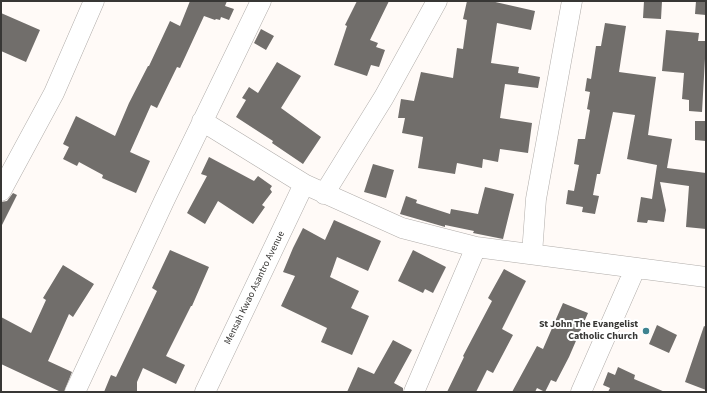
<!DOCTYPE html>
<html>
<head>
<meta charset="utf-8">
<style>
  body { margin:0 }
  #map { position:relative; width:707px; height:393px; overflow:hidden; background:#fffaf7; font-family:"Source Sans 3",sans-serif }
  canvas { display:block }
  .frame { position:absolute; inset:0; border:2px solid #383735; pointer-events:none }
</style>
</head>
<body>
<div id="map">
<canvas width="707" height="393"></canvas>
<div class="frame"></div>
</div>
<script>
const ctx = document.querySelector('canvas').getContext('2d');
ctx.lineJoin = 'round';
function paint(path, color) { ctx.fillStyle = color; ctx.fill(path, 'evenodd'); }
function strokePath(path, color, width, dash) { ctx.strokeStyle = color; ctx.lineWidth = width; ctx.lineCap = dash ? 'butt' : 'round'; ctx.setLineDash(dash || []); ctx.stroke(path); }
function write(font, color, halo, rows, align = 'center') {
  ctx.font = font + ' "Source Sans 3",sans-serif'; ctx.lineWidth = 4; ctx.setLineDash([]); ctx.textBaseline = 'middle'; ctx.strokeStyle = halo; ctx.fillStyle = color; for (const [text, x, y, turn = 0] of rows) {
    ctx.save(); ctx.translate(x, y); ctx.rotate((+turn || 0) * Math.PI / 180); ctx.textAlign = isNaN(turn) ? turn : align; if (halo) ctx.strokeText(text, 0, 0); ctx.fillText(text, 0, 0); ctx.restore();
  }
}
paint(new Path2D(`
  M190,1H227L225,6L234,9L229,20L221,17L220,20L216,19L215,20L204,16L180,68L177,67L157,108L151,105L130,152L150,161L136,193L102,178L103,175L79,162L77,166L63,159L69,147L63,144L76,116L115,136L129,103L148,66H149L170,21L180,26Z
  M357,1H389L370,40L378,43L376,47L385,50L379,67L371,65L367,76L334,65L347,26L345,25Z
  M467,1H491L535,11L531,30L497,23L491,63L519,67L518,73L540,77L538,88L505,84L500,118L532,123L528,153L500,149L498,162L483,159L482,168L457,163L455,174L418,168L423,137L402,133L405,118H398L401,99L414,101L421,72L453,78L457,48L463,49L467,20L463,19Z
  M644,1H662L661,19L643,18Z
  M696,1H706V15L695,14Z
  M1,13L40,30L26,62L1,51Z
  M605,23L626,26L619,72L656,77L648,135L672,139L667,168L706,173V229L686,227L689,186L660,182L666,210L664,222L648,220L647,223L637,222L641,197L652,199L657,165L627,159L635,115L613,112L600,174H597L593,195L599,196L595,214L582,212L583,207L566,204L568,190L574,191L579,165L574,164L578,139H585L590,110L587,109L590,92L585,91L587,78L591,79L596,46H601Z
  M261,29L274,36L266,50L254,43Z
  M666,30L699,33L698,41H706L702,112L689,111V100L682,99L684,73L662,71Z
  M277,62L301,76L281,108L321,137L303,164L272,143L273,141L236,117L246,100L242,98L249,87L258,93Z
  M695,121H706V141L695,140Z
  M209,157L254,181L258,176L272,186L270,189L272,192L262,205L265,207L253,224L218,201L205,224L187,213L207,176L201,174Z
  M373,164L394,170L386,198L364,192Z
  M485,187L514,194L503,239L473,233L474,231L445,225V227L400,214L406,196L417,200L416,203L450,214L451,209L478,214Z
  M13,193L17,195L1,227V202L7,201Z
  M334,220L381,241L368,271L337,257L330,277L359,291L351,308L369,316L352,355L321,342L327,328L281,306L295,276L283,272L293,248L303,228L325,240Z
  M170,250L209,267L192,306H191L166,356L185,365L176,384L143,368L137,382V392H104L111,375L116,377L157,291L152,288Z
  M413,250L446,267L433,293L425,289L423,293L398,281Z
  M63,265L94,284L73,317L69,314L48,361L72,372L64,392H61L1,364V317L31,333L46,300L43,298Z
  M504,269L526,281L502,329L513,335L493,373L487,370L476,392H447L464,357L463,356L492,301L488,298Z
  M563,303L588,313L569,357L556,382L551,380L545,392L537,388L535,392H512L537,346L543,349Z
  M657,325L677,335L669,353L649,344Z
  M704,326L706,327V390L685,382Z
  M393,340L412,350L394,383L403,388V392H347L358,367L374,374Z
  M618,367L635,375L634,379L665,392H608L610,388L603,385L608,372L615,375Z`), '#716e6b');
const minor = new Path2D(`
  M202,121L304,184L402,228L476,247L706,277
  M1,191L54,93L94,1
  M324,194L384,97L437,1
  M532,254L536,199L572,1
  M75,392L164,201L261,1
  M205,392L304,184
  M414,392L476,247
  M581,392L635,269`);
strokePath(minor, '#b0aca9', 21);
strokePath(minor, '#fff', 20);
for (const [x, y, r, color] of [
  [646,331,4,"#3e8390"]
]) { const dot = new Path2D(); dot.arc(x, y, r, 0, 2 * Math.PI); ctx.fillStyle = color; ctx.fill(dot); strokePath(dot, '#fff', 1.5); }
write('10px', '#383735', '#fff', [
  ["Mensah Kwao Asantro Avenue",255,288,-64]
]);
write('bold 10px', '#383735', '#fff', [
  ["St John The Evangelist",638,325],
  ["Catholic Church",638,337]
], 'right');
</script>
</body>
</html>
